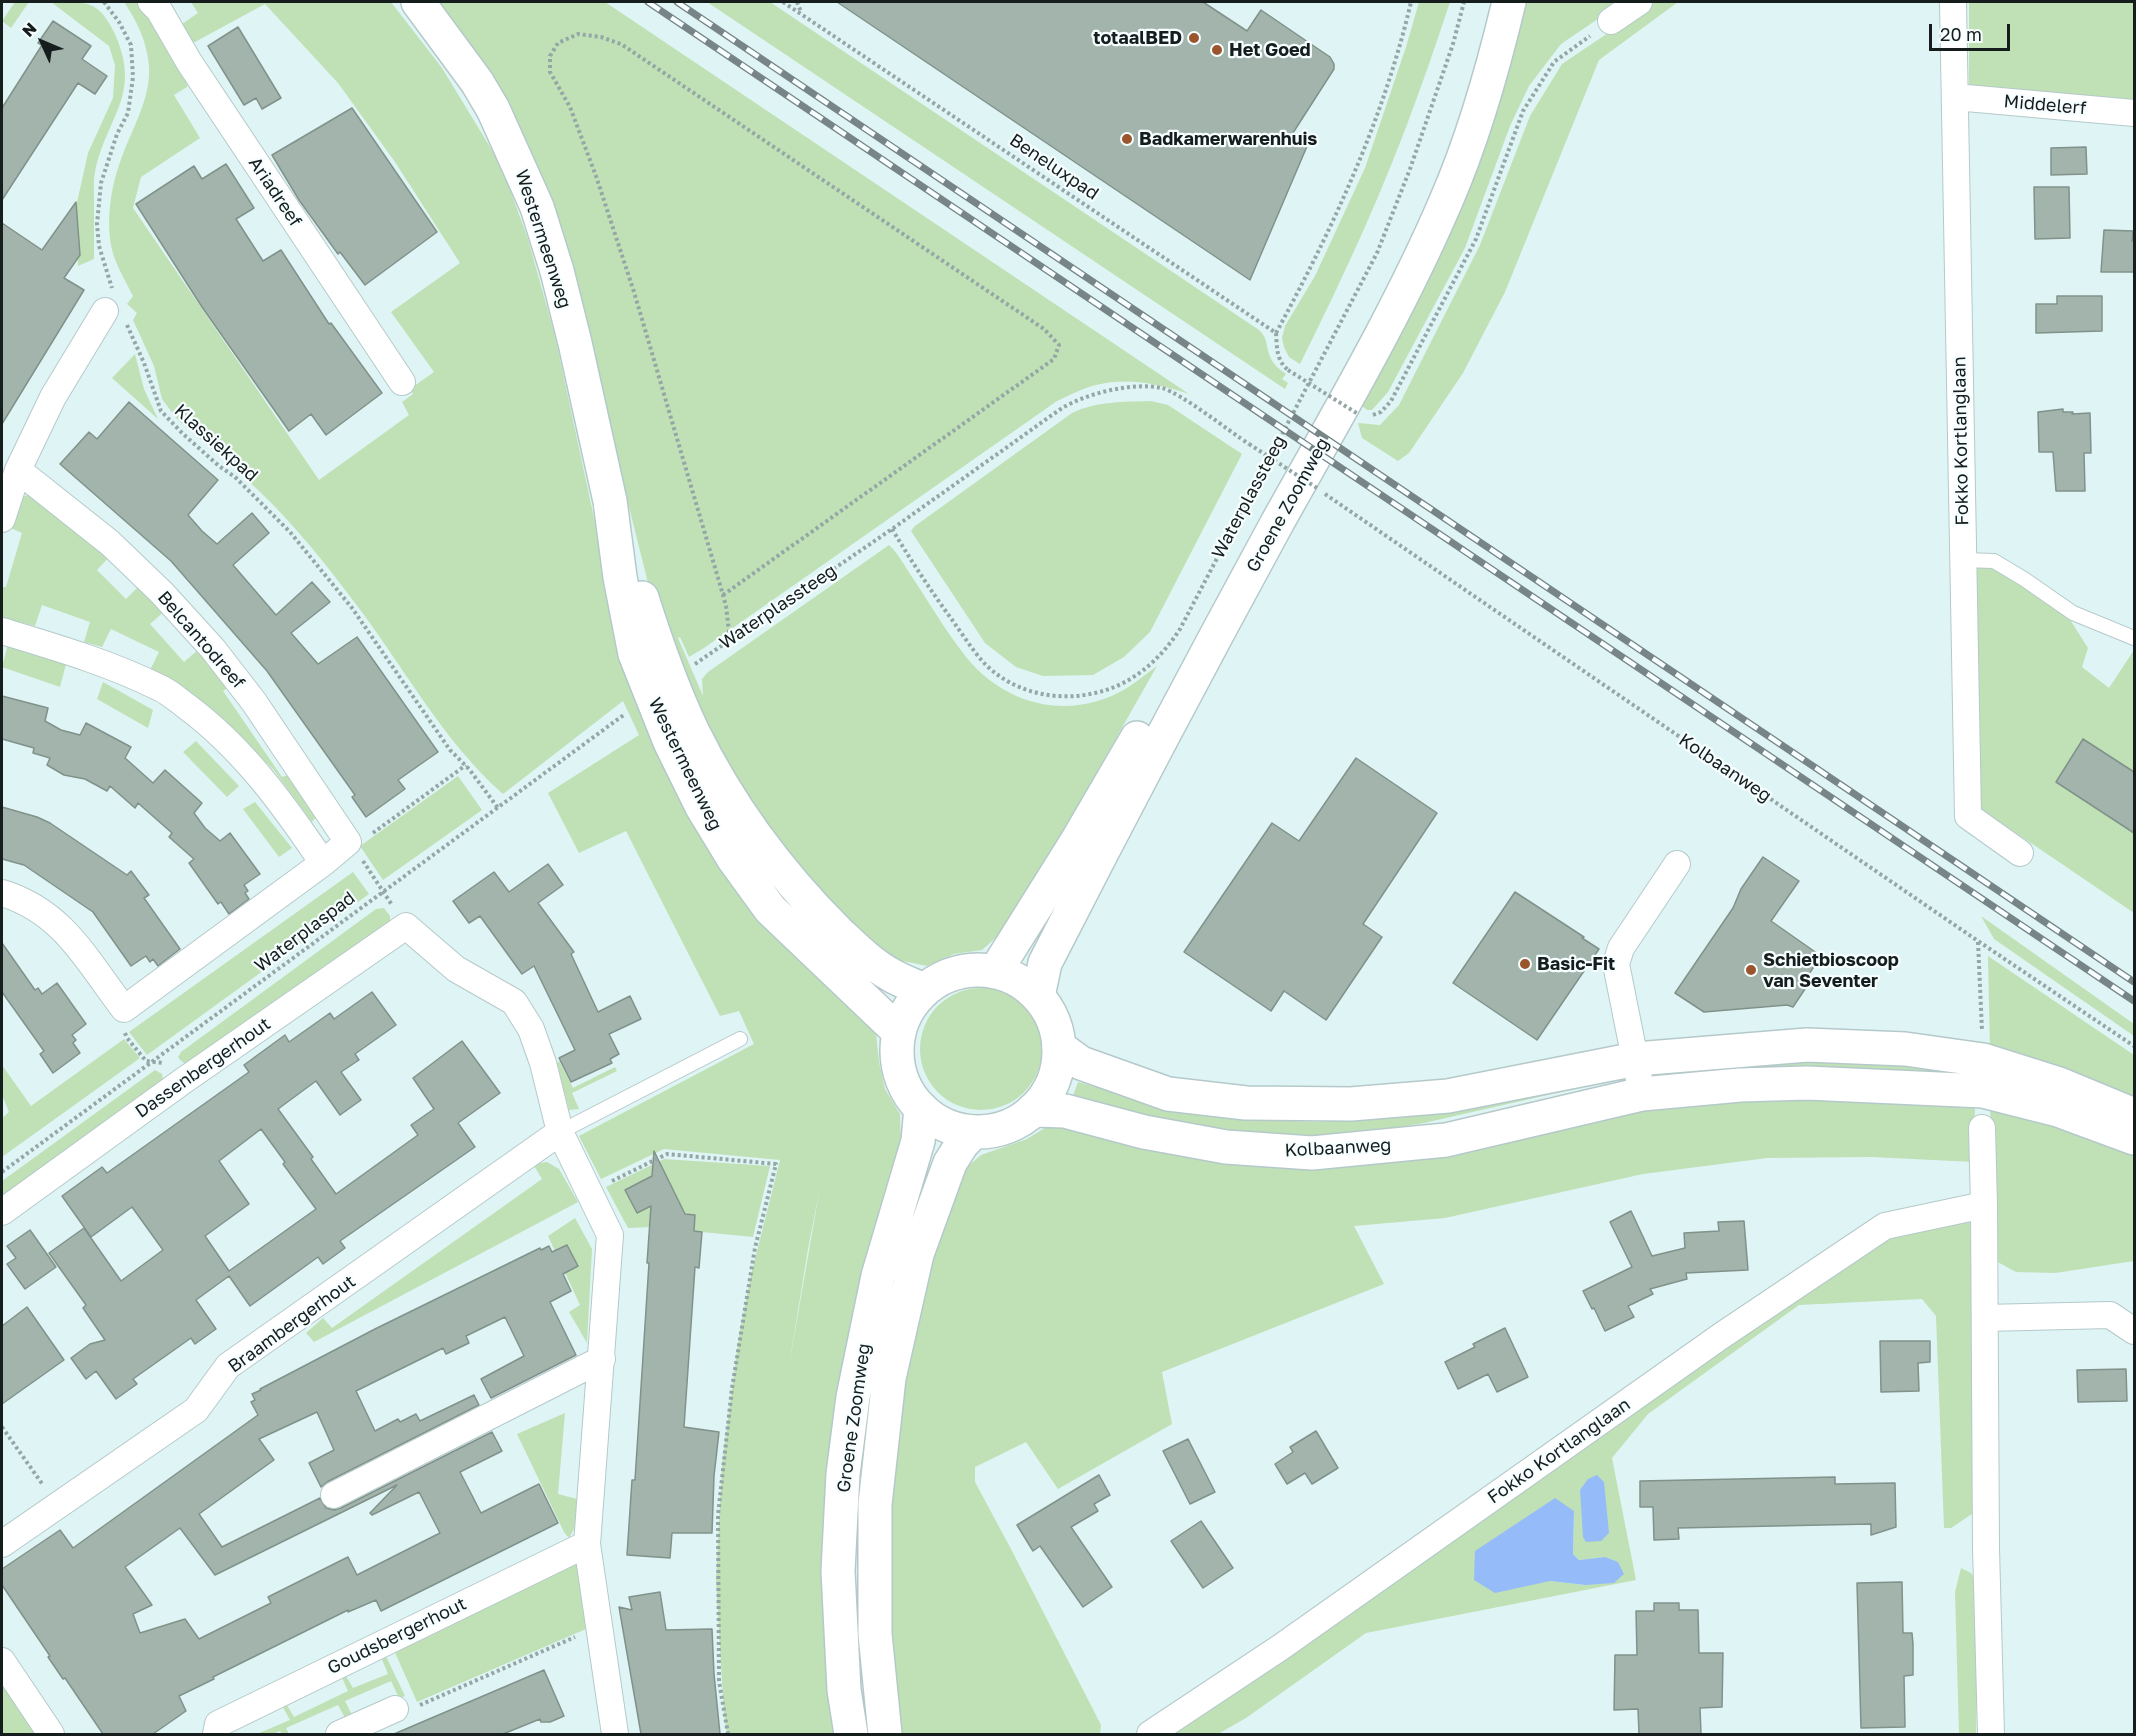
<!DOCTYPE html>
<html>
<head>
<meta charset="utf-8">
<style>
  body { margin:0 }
  #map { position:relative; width:2136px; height:1736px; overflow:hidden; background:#dff4f5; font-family:"Golos Text",sans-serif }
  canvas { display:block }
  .frame { position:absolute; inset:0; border:3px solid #151d1d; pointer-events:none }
  .north { position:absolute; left:12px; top:12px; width:60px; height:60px; -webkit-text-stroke:4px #f6feff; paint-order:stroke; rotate:314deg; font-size:16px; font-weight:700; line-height:24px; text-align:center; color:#151d1d }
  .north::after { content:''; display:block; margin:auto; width:21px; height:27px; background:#151d1d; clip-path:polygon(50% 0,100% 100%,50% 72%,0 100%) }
  .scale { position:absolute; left:1929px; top:24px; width:81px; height:27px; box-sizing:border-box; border:3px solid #151d1d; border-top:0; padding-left:8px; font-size:18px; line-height:21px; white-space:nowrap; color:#151d1d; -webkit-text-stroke:4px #f6feff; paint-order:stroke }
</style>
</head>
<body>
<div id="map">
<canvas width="2136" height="1736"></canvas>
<div class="frame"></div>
<div class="north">N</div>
<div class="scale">20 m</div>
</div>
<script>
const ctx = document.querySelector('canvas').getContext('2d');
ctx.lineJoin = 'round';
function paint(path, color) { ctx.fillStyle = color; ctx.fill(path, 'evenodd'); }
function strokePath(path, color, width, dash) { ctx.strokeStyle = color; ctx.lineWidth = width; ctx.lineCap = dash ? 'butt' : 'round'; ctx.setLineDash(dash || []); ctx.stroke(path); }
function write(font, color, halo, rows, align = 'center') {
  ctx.font = font + ' "Golos Text",sans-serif'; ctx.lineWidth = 4.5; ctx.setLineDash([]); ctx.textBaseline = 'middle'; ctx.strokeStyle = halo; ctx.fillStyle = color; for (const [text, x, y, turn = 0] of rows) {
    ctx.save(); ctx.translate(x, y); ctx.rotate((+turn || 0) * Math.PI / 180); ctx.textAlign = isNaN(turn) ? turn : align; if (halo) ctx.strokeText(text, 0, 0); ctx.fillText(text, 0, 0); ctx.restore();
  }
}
paint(new Path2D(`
  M15,2H29L11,28L2,21Z
  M51,2C87,2 98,0 114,32C143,95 107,115 95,172C93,181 94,190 94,199C94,219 94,239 94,259L78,266L76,207L88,153L113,98L115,65L109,46Z
  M124,2H137L151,19L189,80L187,87L174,95L200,138L141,177L133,208L319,480L409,415L402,402L413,394L410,389L434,372L391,312L460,263L395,162L338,83L265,4L193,43L182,24L198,13L191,2H391L442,68L501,165L528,239L555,336L623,653L651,725L711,855L766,923L855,1008L876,1033L879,1062L885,1089L900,1114L901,1147L862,1302L842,1734H727L724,1715L716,1580L722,1465L739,1336L751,1275L780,1160L664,1149L601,1179L579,1136L754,1044L739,1011L720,1016L626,831L579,853L548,793L639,735L623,701L503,794C442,740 404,667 355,603C325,563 293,523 257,489C231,465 204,442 177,419L162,399L154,366L133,320L137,313L127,304L133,296C125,280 114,262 111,245C106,214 112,182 123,154C134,125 151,97 149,66C147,42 137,21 124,2ZM820,1187L788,1372L808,1249Z
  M434,2H605L1189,394C1159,384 1128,377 1096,385C1083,388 1070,395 1057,401L704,648L689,657L680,637L678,638L703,696L702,679L708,672L889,545C898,553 904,565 910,574C929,602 946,632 967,658C1007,707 1072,721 1127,688C1138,681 1147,673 1157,666L1010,925L982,950L954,954L927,966L898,960L872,945L805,884L735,793L683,689L647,579L590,351Z
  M707,2H770L1259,330C1273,342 1260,357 1286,374L1282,379L1288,383L1285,389Z
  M1419,2H1450C1440,32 1430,62 1419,92C1386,185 1344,276 1300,364L1289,357L1284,347L1282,338L1285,326L1315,276L1365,168L1406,47Z
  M1526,2H1623L1561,44L1529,86L1510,126L1465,248L1388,392L1372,410H1367L1360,404L1501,82Z
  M1654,2H1678L1599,60L1505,292L1463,373L1409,453L1398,461L1362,438L1358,423L1380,425L1399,405L1480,245L1530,116L1562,64Z
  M1969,2H2134V105L1969,92Z
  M135,354L144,389L158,419L112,378Z
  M1151,401L1168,405L1242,454L1150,632L1124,657L1093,675L1043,676L1016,667L985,643L911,531L915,526L1072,413C1097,401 1123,402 1151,401Z
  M28,495L40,500L110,556L97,570L126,599L140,585L165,611L150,624L184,662L199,649L229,687L223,691L282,777L291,774L316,817L312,822L273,769L212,712L150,670L159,652L111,629L102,647L84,642L90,622L42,605L35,626L2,618V587H6L22,533L4,525L19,497Z
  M1974,557L2062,607L2088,648L2082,667L2109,688L2134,650V913L1981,809Z
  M8,644L66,664L60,687L2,667Z
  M103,682L153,710L148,728L97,699Z
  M196,741L239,786L227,797L183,752Z
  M458,776L482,810L383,880L360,846Z
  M255,802L292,848L279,857L243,809Z
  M353,872L369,894L147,1055L129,1032Z
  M384,908L390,916V921L192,1063C185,1064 182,1063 178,1057L181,1052L376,909Z
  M1981,916L2134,1024V1036L1994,939Z
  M1988,956L2134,1055V1103L1990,1054Z
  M920 1049a61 61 0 1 1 122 0a61 61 0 1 1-122 0Z
  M124,1039L140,1058L2,1157V1118L9,1112L2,1095V1065L31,1106Z
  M1826,1056L1974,1069L1975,1084L1661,1078L1660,1071Z
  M559,1061L573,1088L615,1067L617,1071L572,1093L579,1109L569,1110L557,1063Z
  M155,1070L162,1074L163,1080L2,1197V1181Z
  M1617,1075L1605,1082L1424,1123L1318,1140L1271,1142L1071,1101L1078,1082L1153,1103L1224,1118L1317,1122L1419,1115Z
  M1780,1092L1975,1102L1974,1162L1872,1157L1767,1158L1643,1174L1445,1218L1354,1226L1384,1284L1162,1372L1172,1424L1058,1489L1026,1442L975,1467V1482L1011,1549L1101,1725L1100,1734H896L889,1619L890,1455L914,1312L957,1176L981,1155L1027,1139L1048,1126L1078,1124L1255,1157L1662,1102Z
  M1990,1105L2134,1146V1261L2055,1273L2016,1272L1994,1260Z
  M664,1159L770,1166L753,1237L651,1227L628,1228L606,1187Z
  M547,1162L559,1169L578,1202L314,1342L306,1333L323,1318L332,1328L542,1179L533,1164Z
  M575,1218L592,1249L587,1343L569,1312L580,1305L548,1236Z
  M1970,1219L1980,1498L1975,1512L1951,1528H1944L1936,1316L1922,1299L1799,1305L1648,1414L1612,1458L1636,1580L1366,1633L1246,1718L1218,1734H1155L1887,1237ZM1574,1511L1573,1554L1579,1560L1606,1557L1585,1585L1550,1581Z
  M565,1413L558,1494L577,1499L575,1527L569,1538L564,1532L517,1434Z
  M576,1561L591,1624L586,1629L417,1702L393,1648Z
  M1961,1568L1971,1573L1978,1583L1976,1734H1959L1955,1592Z
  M383,1650L405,1696L399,1698L391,1681L345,1701L353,1717L345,1718L338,1705L286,1728L289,1734H282L280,1731L273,1734H257L290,1720L280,1702L284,1700L294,1717L348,1691L340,1673L343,1671L353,1688L388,1674L379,1652Z
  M2,1677L42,1734H2Z`), '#bfe1b5');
paint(new Path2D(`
  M1597,1475L1604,1482L1609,1533L1601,1541L1586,1542L1583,1537L1580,1490L1588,1479Z
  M1555,1498L1574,1511L1573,1554L1579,1560L1605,1557L1618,1562L1624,1574L1614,1583L1585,1585L1550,1581L1495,1593L1474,1580L1475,1551Z`), '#95bcf9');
const building = new Path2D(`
  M837,2H1203L1247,31L1261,10L1330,57L1334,64V69L1291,136L1308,144L1250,280Z
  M53,21L91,46L82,59L107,76L95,94L78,83L2,200V108L42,45L38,43Z
  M238,27L281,98L262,109L256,98L244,105L208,46Z
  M352,108L437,232L365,285L340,252L338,254L299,200L272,155Z
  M2086,147L2087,174L2051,175V148Z
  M226,164L254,208L236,219L263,261L281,250L329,324L331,323L382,393L326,435L311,414L289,431L202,307L136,204L194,166L202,179Z
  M2034,187H2069L2070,238L2035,239Z
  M76,202L80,255L64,278L84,290L2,424V223L42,250Z
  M2104,230L2133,231L2132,241H2134V272H2101Z
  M2057,296H2102V331L2036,333V304H2057Z
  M129,402L218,480L188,515L202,531L217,544L252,513L269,533L233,565L276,615L312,582L330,602L291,633L318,664L357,637L438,752L398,780L405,789L366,817L352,797L355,795L267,671L171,561L60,464L89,432L97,439Z
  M2063,409V412H2073L2072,414L2090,413L2091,453H2084L2085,491H2056L2053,452H2039L2038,412Z
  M2,696L48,708L45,721L61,730L80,735L86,723L131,747L125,758L153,783L165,770L202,803L194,813L205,828L220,841L230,833L260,874L244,885L248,891L245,893L249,899L229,914L221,902L218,904L189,863L194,859L169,837L172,833L138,803L135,808L110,786L107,791L85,779L64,775L47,765L50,758L33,753L34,748L2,739Z
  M2083,739L2134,772V833L2056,782Z
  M1356,758L1437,813L1363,924L1382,937L1326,1020L1284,991L1271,1011L1184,952L1272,823L1299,841Z
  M2,807L37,817L50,823L127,875L131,871L149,895L144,898L180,949L158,966L153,959L150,962L146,956L131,966L93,912L24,865L2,859Z
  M1763,857L1799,881L1771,921L1821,956L1805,980L1809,983L1793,1007L1787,1005L1704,1012L1675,993L1733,908L1741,889Z
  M548,864L563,885L538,903L574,952L571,954L598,1012L630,996L641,1019L609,1034L619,1054L610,1059L612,1063L571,1082L559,1058L575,1050L534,966L522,974L480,916L469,923L453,901L494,872L509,892Z
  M1515,892L1584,937L1582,938L1599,949L1537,1040L1453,983Z
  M2,943L35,990L38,988L42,994L57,983L86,1024L72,1035L76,1040L73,1043L80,1053L53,1073L40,1054L44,1051L2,992Z
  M372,992L396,1025L355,1054L359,1060L341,1072L361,1100L340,1115L316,1081L278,1109L313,1157L311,1159L336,1194L418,1135L411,1125L434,1109L413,1078L462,1041L500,1093L458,1123L475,1147L340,1241L345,1248L323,1264L318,1257L250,1306L229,1276L196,1300L216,1329L195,1344L191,1338L133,1379L137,1384L116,1399L96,1371L86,1379L71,1358L90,1344L105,1340L83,1308L86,1305L49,1253L84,1228L121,1281L163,1250L132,1207L91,1237L62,1196L102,1167L107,1173L249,1072L244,1065L285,1035L289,1042L330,1013L334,1019ZM261,1129L285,1162L283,1164L316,1209L229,1271L205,1236L249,1204L219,1161Z
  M654,1151L685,1214L695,1215L694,1231L702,1232L699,1268L695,1267L684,1427L719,1432L714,1476L712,1533H672L670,1558L627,1555L632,1480H635L642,1372L649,1263H647L651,1206L637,1213L625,1190L652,1176Z
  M1631,1211L1652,1256L1685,1248L1684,1233L1719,1231L1718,1222L1744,1221L1748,1270L1686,1273L1687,1279L1650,1289L1653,1294L1628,1306L1634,1317L1605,1331L1594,1308L1592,1309L1583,1291L1632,1267L1610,1222Z
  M30,1230L56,1267L25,1289L7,1264L16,1258L7,1246Z
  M567,1245L578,1266L563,1274L571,1291L550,1302L576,1355L491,1398L481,1379L524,1356L505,1317L466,1336L469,1343L446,1354L443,1348L356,1391L375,1431L398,1419L400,1422L416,1414L420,1421L474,1395L479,1405L327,1482L321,1487L309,1463L334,1450L317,1412L259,1439L274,1460L199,1514L222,1547L320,1498L326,1508L334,1510L341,1508L492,1432L502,1451L460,1472L481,1513L539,1484L558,1523L381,1611L376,1600L348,1612V1610L213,1677L214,1679L179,1696L186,1711L153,1734H103L65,1678L63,1679L48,1657L50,1656L2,1585V1569L60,1530L73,1548L258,1415L251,1402L255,1400L252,1394L261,1390L260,1389L375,1329L540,1248L541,1250L549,1246L552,1252ZM397,1485L370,1513L372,1515L419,1492L440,1533L357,1575L348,1557L268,1597L271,1603L199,1639L185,1619L140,1633L133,1614L152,1605L125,1567L180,1528L215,1575Z
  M27,1307L64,1360L2,1404V1326Z
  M1505,1328L1528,1377L1497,1392L1488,1374L1458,1389L1445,1362L1475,1347L1473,1344Z
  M1880,1341H1930V1362L1918,1363L1919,1391L1881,1392Z
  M2126,1369L2127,1401L2078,1402L2077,1370Z
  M1316,1431L1338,1468L1312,1484L1305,1473L1287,1484L1275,1464L1293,1452L1290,1447Z
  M1188,1439L1215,1492L1190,1504L1163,1451Z
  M1099,1475L1110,1495L1094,1504L1098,1511L1071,1527L1112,1587L1083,1607L1040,1546L1033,1551L1017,1525Z
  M1835,1477V1484L1895,1483L1896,1527L1871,1535V1524L1678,1528L1679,1539L1654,1540L1653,1507H1640V1481Z
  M1201,1521L1233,1568L1203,1588L1171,1541Z
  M1902,1582L1903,1633H1912L1913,1644V1675L1904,1676L1905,1727L1861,1728L1857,1583Z
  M660,1592L666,1630L712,1629L714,1674L720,1734H641L619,1607L632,1610L629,1597Z
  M1654,1603H1679V1610H1698L1699,1653H1723L1722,1707L1700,1708L1701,1734H1639L1638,1709L1614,1710L1615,1655H1637L1636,1611H1654Z
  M544,1670L564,1716L550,1722H541L540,1719L503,1734H394Z`);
paint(building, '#a2b4ac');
strokePath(building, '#81928b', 1.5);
const service = new Path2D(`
  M1963,560L1994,561L2024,579L2073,613L2134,638
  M560,1132L740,1039`);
const minor = new Path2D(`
  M151,2L159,10L189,62L402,382
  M1953,2L1968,816L2020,853
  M1611,21L1639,2
  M1955,97L2134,113
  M2,519L18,470L53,397L105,311
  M2,631C55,647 110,663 160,688C169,692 178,700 186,706C243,748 284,805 323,863
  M2,893C64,912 87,961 124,1009L323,863L348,842L254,702L213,649L162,593L110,543L18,470
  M1642,1094L1616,964L1621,948L1677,864
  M1984,1205L1986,1548L1991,1734
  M2,1212L183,1081L406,926L456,969L514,1002L531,1029L543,1063L560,1132L610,1235L587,1544L615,1734
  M1985,1318L2110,1315L2134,1331
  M334,1495L602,1359
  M2,1544L196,1410L228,1366L560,1132
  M2,1661L51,1734
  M216,1734L218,1724L587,1544
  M339,1734L395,1709
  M1150,1734L1281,1647L1721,1336L1885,1226L1984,1205L1982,1128`);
const tertiary = new Path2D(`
  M418,2L477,82L493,109L537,207L557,271L575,343L610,501L620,577L635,654L670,742L702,807L733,858L770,909L899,1032
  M642,598C656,642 672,688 692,730C728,804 780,874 838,932C854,947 871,964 891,975C901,981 913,985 924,990
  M1059,1047L1081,1063L1168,1094L1246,1103L1351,1104L1448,1096L1636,1059L1807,1045L1905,1049L1983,1060L2059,1084L2134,1115
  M1033,1110L1065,1111L1144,1132L1226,1147L1312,1153L1446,1140L1642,1094L1740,1085L1807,1083L1983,1091L2058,1110L2134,1138`);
const secondary = new Path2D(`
  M897 1051a81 81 0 1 1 162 0a81 81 0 1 1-162 0Z
  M995,972L1077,841L1137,738
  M1038,996L1045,963C1120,816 1197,670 1276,525C1335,419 1398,313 1446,201C1474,137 1493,69 1509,2
  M851,1734L844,1690L838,1571L843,1474L853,1397L878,1276L918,1141L921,1108
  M885,1734L875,1634V1504L889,1378L917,1254L950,1163L962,1144L973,1132`);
strokePath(service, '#b5c9ca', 16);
strokePath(minor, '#b5c9ca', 28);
strokePath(tertiary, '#b5c9ca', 36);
strokePath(secondary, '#b5c9ca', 36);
strokePath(new Path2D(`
  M104,2L119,22L131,45L133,77L128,113L117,134L101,183L97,224L99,246L112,288
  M783,2L1276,333C1277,347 1276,360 1288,370
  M797,2L801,12
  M127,325L144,363L161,411L183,434L219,466L235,477L290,532L352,608L450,750L469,769L498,808
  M1276,333C1333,228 1384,118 1411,2
  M1373,415L1381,412L1391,401L1476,239L1523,111L1554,62L1590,36
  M1325,494L1978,941L2134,1046
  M892,529C910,559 929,588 950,617C961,632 972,650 985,664C1014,693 1057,702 1095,693C1132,685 1160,660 1180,629L1377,253L1410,169L1453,44L1464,2
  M723,595L1054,359L1059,345L1044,329L621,44L601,37L578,34L558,43L550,56V72L570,107L596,176L634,292L723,595L726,606L730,640
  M695,664L892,529L1062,408C1088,393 1132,382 1162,388C1181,393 1229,431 1249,444
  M373,833L466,765
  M363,861L392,905
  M1978,942L1982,1031
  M125,1033L127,1038L146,1061L163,1063
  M2,1172L625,714
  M612,1181L667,1154L776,1164L755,1248L732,1388L718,1515L719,1681L728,1734
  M2,1427L43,1485
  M420,1705L575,1637`), '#95a6a6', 4, [3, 3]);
strokePath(service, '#fff', 14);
strokePath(minor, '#fff', 26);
strokePath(tertiary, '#fff', 33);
strokePath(secondary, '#fff', 33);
const rail = new Path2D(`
  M648,2L2134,1001
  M677,2L2134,982`);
strokePath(rail, '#778586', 7);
strokePath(rail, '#f6feff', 4.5, [14]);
strokePath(new Path2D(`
  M1288,370L1358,414
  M1249,444L1317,488`), '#95a6a6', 4, [3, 3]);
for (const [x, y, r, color] of [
  [1194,38,6,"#9b552d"],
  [1217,50,6,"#9b552d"],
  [1127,139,6,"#9b552d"],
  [1525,964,6,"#9b552d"],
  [1751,970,6,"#9b552d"]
]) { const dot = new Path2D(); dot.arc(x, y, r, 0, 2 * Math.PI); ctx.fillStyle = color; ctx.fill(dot); strokePath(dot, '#f6feff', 2); }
write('bold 18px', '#151d1d', '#f6feff', [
  ["totaalBED",1182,38,"right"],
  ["Het Goed",1229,50],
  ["Badkamerwarenhuis",1139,139],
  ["Schietbioscoop",1763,960],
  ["van Seventer",1763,981],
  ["Basic-Fit",1537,964]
], 'left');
write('18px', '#151d1d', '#f6feff', [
  ["Middelerf",2045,105,5],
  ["Beneluxpad",1054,167,34],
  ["Ariadreef",275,192,56],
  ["Westermeenweg",543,239,72],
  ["Fokko Kortlanglaan",1961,441,-91],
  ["Klassiekpad",216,443,42],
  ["Waterplassteeg",1249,497,-62],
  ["Groene Zoomweg",1288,505,-61],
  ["Waterplassteeg",778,607,-34],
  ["Belcantodreef",201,640,49],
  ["Westermeenweg",685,764,64],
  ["Kolbaanweg",1725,768,34],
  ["Waterplaspad",305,932,-37],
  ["Dassenbergerhout",203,1068,-35],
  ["Kolbaanweg",1338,1148,-3],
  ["Braambergerhout",292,1324,-36],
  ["Groene Zoomweg",854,1418,-82],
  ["Fokko Kortlanglaan",1559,1451,-35],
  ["Goudsbergerhout",397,1636,-26]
]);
</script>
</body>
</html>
